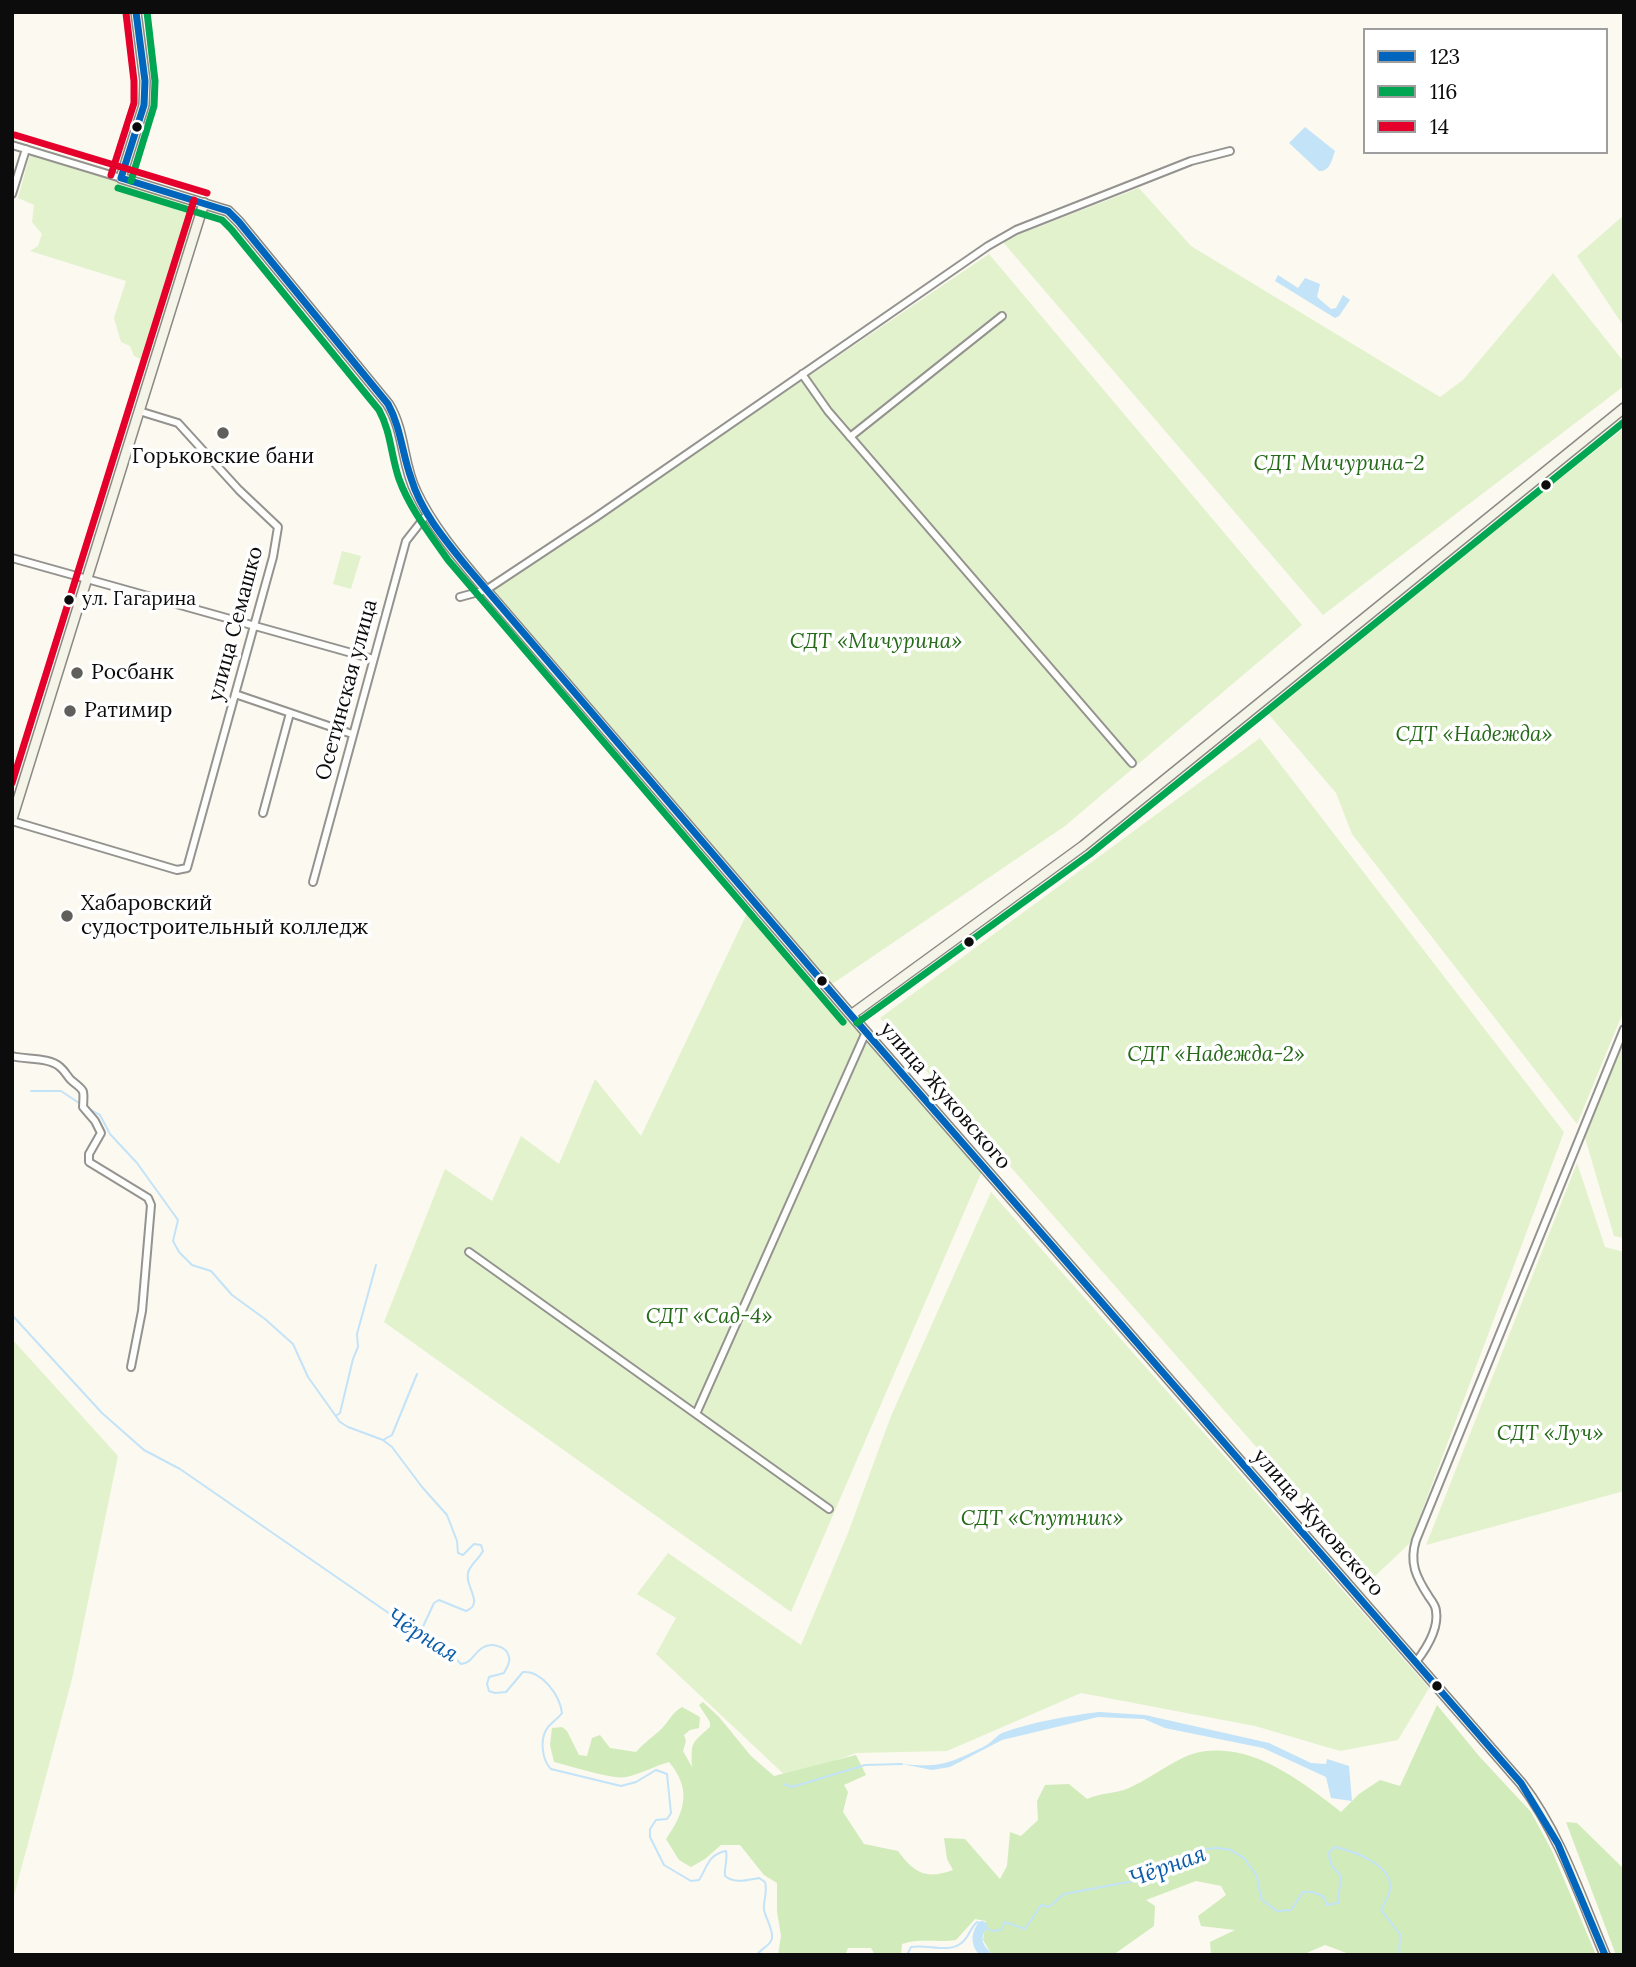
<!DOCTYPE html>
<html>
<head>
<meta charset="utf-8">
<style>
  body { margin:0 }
  #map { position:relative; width:1636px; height:1967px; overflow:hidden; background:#fbf9f0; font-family:Lora,serif }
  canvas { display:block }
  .frame { position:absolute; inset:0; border:14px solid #0c0c0c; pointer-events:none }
  .legend { position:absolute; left:1363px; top:28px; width:245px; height:126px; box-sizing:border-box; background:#fff; border:2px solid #9e9e9e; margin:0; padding:9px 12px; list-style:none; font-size:21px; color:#0c0c0c }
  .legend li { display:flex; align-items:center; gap:14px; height:35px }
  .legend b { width:35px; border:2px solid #9e9e9e }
</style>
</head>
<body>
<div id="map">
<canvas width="1636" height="1967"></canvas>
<div class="frame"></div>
<ul class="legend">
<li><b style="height:9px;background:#0065bd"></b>123</li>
<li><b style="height:9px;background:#00a651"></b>116</li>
<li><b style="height:9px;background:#e4002b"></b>14</li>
</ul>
</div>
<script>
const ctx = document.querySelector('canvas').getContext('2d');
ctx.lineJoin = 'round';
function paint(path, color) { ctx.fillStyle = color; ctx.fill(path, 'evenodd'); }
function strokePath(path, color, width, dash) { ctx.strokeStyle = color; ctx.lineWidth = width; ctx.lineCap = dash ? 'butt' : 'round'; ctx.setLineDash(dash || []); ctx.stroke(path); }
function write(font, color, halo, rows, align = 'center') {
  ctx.font = font + ' Lora,serif'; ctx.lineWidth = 7; ctx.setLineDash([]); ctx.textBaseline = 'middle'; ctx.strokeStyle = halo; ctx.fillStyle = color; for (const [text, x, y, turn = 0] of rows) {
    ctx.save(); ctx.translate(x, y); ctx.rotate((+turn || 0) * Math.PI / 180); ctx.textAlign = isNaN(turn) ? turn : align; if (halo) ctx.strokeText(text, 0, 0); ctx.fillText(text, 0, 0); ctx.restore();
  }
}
paint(new Path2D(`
  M30,154L186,202L191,224L147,362L134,356L130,346L121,342L114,318L126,281L30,251L38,246L42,234L32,222L34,205L18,198Z
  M1139,188L1191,246L1440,397L1463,380L1553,273L1624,362V386L1323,615L1002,241Z
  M1624,215V327L1577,256Z
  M989,254L1302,625L1065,826L832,984L498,610L490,592Z
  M1624,428V1010L1577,1124L1352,834L1336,793L1265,710Z
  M342,551L361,556L351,589L333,584Z
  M1260,738L1564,1132L1410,1543L1372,1579L880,1018Z
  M749,909L982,1171L791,1612L384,1322L445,1169L492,1201L521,1136L559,1164L595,1079L641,1136Z
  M1624,1038V1238L1614,1236L1585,1138Z
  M1577,1163L1605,1247L1624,1252V1491L1426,1545Z
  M991,1192L1429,1688L1398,1740L1340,1751L1255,1726L1081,1693L947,1751L856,1753L788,1778L656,1654L676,1618L637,1594L668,1553L801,1645L848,1533L891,1416Z
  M12,1339L118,1456L72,1679L12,1903Z`), '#e2f2cd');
paint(new Path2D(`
  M703,1702L719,1717L751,1756L774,1776L856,1755L866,1775L844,1785L848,1792L843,1812L864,1844L898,1851C914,1873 926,1880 953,1870L947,1859L944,1838L965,1839L1000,1879L1007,1866L1010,1832L1021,1836L1038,1820L1037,1801L1045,1785L1069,1784L1087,1799C1103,1792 1115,1794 1129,1788C1148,1780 1178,1757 1196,1753C1250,1740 1301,1781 1341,1812L1359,1794L1380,1780L1400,1786L1437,1705L1479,1756L1531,1812L1552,1851L1596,1955H1352L1325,1945L1302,1955H1211L1210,1942L1235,1930L1201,1926L1198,1916L1226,1895L1221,1886L1196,1881L1146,1900L1155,1906L1154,1926L1113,1955H992L983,1940L986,1921L975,1919L956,1940C937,1943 921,1938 902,1944L901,1955H875L871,1948H848L845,1955H778L781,1936L777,1911V1883L764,1875L740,1845H721L705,1859L691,1867L679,1860L666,1839C685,1812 692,1789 669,1762C655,1766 640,1774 626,1777C613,1780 571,1766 554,1762L550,1745L552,1728L562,1727L567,1731L579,1755L587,1756L592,1738L600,1735L610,1748L636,1752C643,1744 650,1739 658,1732C668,1724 671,1713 682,1707L700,1717L699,1728L690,1730L684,1735L686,1741L683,1751L692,1767C691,1742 691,1744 710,1727V1722L699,1705Z
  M1566,1822L1577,1823L1624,1869V1955H1616Z`), '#d1ebbb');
paint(new Path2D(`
  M1305,127L1335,151C1332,159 1330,172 1319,171L1289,143Z
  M1278,275L1298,288L1305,278L1320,284L1317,297L1331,309L1336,308L1343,295L1350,300L1339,316L1335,318L1275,281Z
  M1099,1712L1145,1715L1269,1743L1311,1763L1326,1764L1327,1759L1349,1766L1352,1801L1331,1798L1326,1777L1263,1748L1165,1728L1144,1719L1098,1717L1002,1740L950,1767L932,1770L902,1764C941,1768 950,1763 985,1746C992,1742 996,1736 1002,1733C1032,1722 1067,1716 1099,1712Z`), '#c3e3f8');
strokePath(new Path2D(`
  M31,1091H61L79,1103
  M87,1108L100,1115L110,1134L137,1163L178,1220L173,1241L179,1252L192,1265L211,1271L232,1295L265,1319L293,1344L308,1377L340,1422L348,1427L383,1440L392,1447L422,1487L447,1515L457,1541L458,1553L463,1555L474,1544L481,1545L483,1551C479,1558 472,1564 469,1570C462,1585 486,1603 466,1611L439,1600L434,1603L420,1633
  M12,1315L102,1413L144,1450L180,1469L419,1634L425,1641L449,1652L461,1664C472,1663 473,1654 482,1648C491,1642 507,1646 509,1657C511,1663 506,1668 504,1673L489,1677L487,1684L489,1691L495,1693L506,1692L523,1672C542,1670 560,1696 562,1713C557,1720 550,1723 546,1730C540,1741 542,1760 551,1769L621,1786L636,1782L656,1770L667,1774L671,1813L667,1819L656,1820L650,1829V1837L664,1865L691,1881L699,1880C707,1868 708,1854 726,1851C728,1859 724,1867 725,1876C735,1884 747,1880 759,1878L765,1882C768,1892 763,1900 764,1910C766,1919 773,1929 772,1938C771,1946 761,1948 757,1955
  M337,1415L340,1413L353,1359L358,1347L357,1334L376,1265
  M383,1440L392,1435L417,1374
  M784,1784L792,1787L865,1765L902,1764
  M860,1955H866
  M907,1955L911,1947C927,1944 947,1953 960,1944C969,1939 969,1929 977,1922L992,1931L1001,1930L1005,1922L1025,1929L1041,1905L1049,1907L1064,1894L1150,1878L1166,1872L1193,1854L1205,1849L1218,1848L1231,1850L1244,1858L1257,1876L1261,1899L1277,1911L1291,1910L1303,1892H1313L1324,1897L1327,1905L1338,1903L1341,1876L1332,1866L1328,1853L1335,1847C1354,1851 1393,1865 1390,1889C1389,1896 1384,1904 1381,1910L1400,1934L1399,1955`), '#c3e3f8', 2);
strokePath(new Path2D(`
  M982,1926C975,1937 976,1945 986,1955`), '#c3e3f8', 10);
const street = new Path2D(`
  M12,145L121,178
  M12,194L26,149
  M802,374L828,411L1132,763
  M850,437L1002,316
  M12,558L373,659
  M460,597L486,590L596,517L988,246L1016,230L1191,161L1230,151
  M235,694L352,734
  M263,813L290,713
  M12,821L177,870L187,868L273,557L278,527L239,490L178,423L139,411
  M313,882L406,541L428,513
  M12,1056C26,1060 49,1057 60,1067C65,1071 67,1076 71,1080C85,1092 84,1088 83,1107L95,1121L101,1133L89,1154V1162L148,1198L151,1205L142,1311L131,1367
  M469,1252L829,1509
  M696,1414L866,1032
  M1416,1662C1426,1649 1439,1629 1436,1611C1436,1606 1432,1601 1429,1597C1416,1577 1409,1563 1416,1540L1624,1029`);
const secondary = new Path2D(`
  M136,12L145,81L144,105L121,178L218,208L228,211L239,222L388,404C405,431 402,464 416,492C433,528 461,560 486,590L851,1015L1521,1783C1560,1834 1580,1896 1605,1955
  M12,819L204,203
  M851,1015L1083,846L1624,408`);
strokePath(street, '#94938f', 10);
strokePath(secondary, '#8a8985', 12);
strokePath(street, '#fefefd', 6);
strokePath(secondary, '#f5f4e8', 9);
strokePath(new Path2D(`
  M121,178L228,211L239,222L388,404C401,428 402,453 411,478C421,512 445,540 467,567L851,1015L1521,1783L1558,1844L1605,1955
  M121,178L144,105L145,81L136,12`), '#0065bd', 7);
strokePath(new Path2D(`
  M131,181L154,106L155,81L147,12
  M118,188L222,220L231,229L379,410C391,432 391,456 399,479C410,509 430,534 448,560L843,1022
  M857,1023L1090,854L1624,422`), '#00a651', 7);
strokePath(new Path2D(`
  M15,135L207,193
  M111,175L134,103V81L126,13
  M12,783L194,200`), '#e4002b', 7);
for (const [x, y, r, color] of [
  [137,127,6,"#0c0c0c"],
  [223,433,7,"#605f5c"],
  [1546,485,6,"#0c0c0c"],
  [69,600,6,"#0c0c0c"],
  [77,673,7,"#605f5c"],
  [70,711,7,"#605f5c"],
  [67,916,7,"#605f5c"],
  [969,942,6,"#0c0c0c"],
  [822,981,6,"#0c0c0c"],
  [1437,1686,6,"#0c0c0c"]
]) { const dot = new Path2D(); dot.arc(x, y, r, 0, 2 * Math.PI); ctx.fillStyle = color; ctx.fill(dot); strokePath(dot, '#fff', 2.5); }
write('19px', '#0c0c0c', '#fff', [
  ["ул. Гагарина",82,600]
], 'left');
write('21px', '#0c0c0c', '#fff', [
  ["Горьковские бани",223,457,"center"],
  ["Росбанк",91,673],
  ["Ратимир",84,711],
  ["Хабаровский",81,904],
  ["судостроительный колледж",81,928]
], 'left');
write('italic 21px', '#246a17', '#fff', [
  ["СДТ Мичурина-2",1339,464],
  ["СДТ «Мичурина»",876,642],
  ["СДТ «Надежда»",1474,735],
  ["СДТ «Надежда-2»",1216,1055],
  ["СДТ «Сад-4»",709,1317],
  ["СДТ «Луч»",1550,1434],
  ["СДТ «Спутник»",1042,1519]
]);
write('21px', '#0c0c0c', '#fff', [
  ["улица Семашко",236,624,-75],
  ["Осетинская улица",347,690,-75],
  ["улица Жуковского",945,1096,49],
  ["улица Жуковского",1318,1523,49]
]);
write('italic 23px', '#0a5caa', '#fff', [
  ["Чёрная",422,1636,32],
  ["Чёрная",1168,1867,-20]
]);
</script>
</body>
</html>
